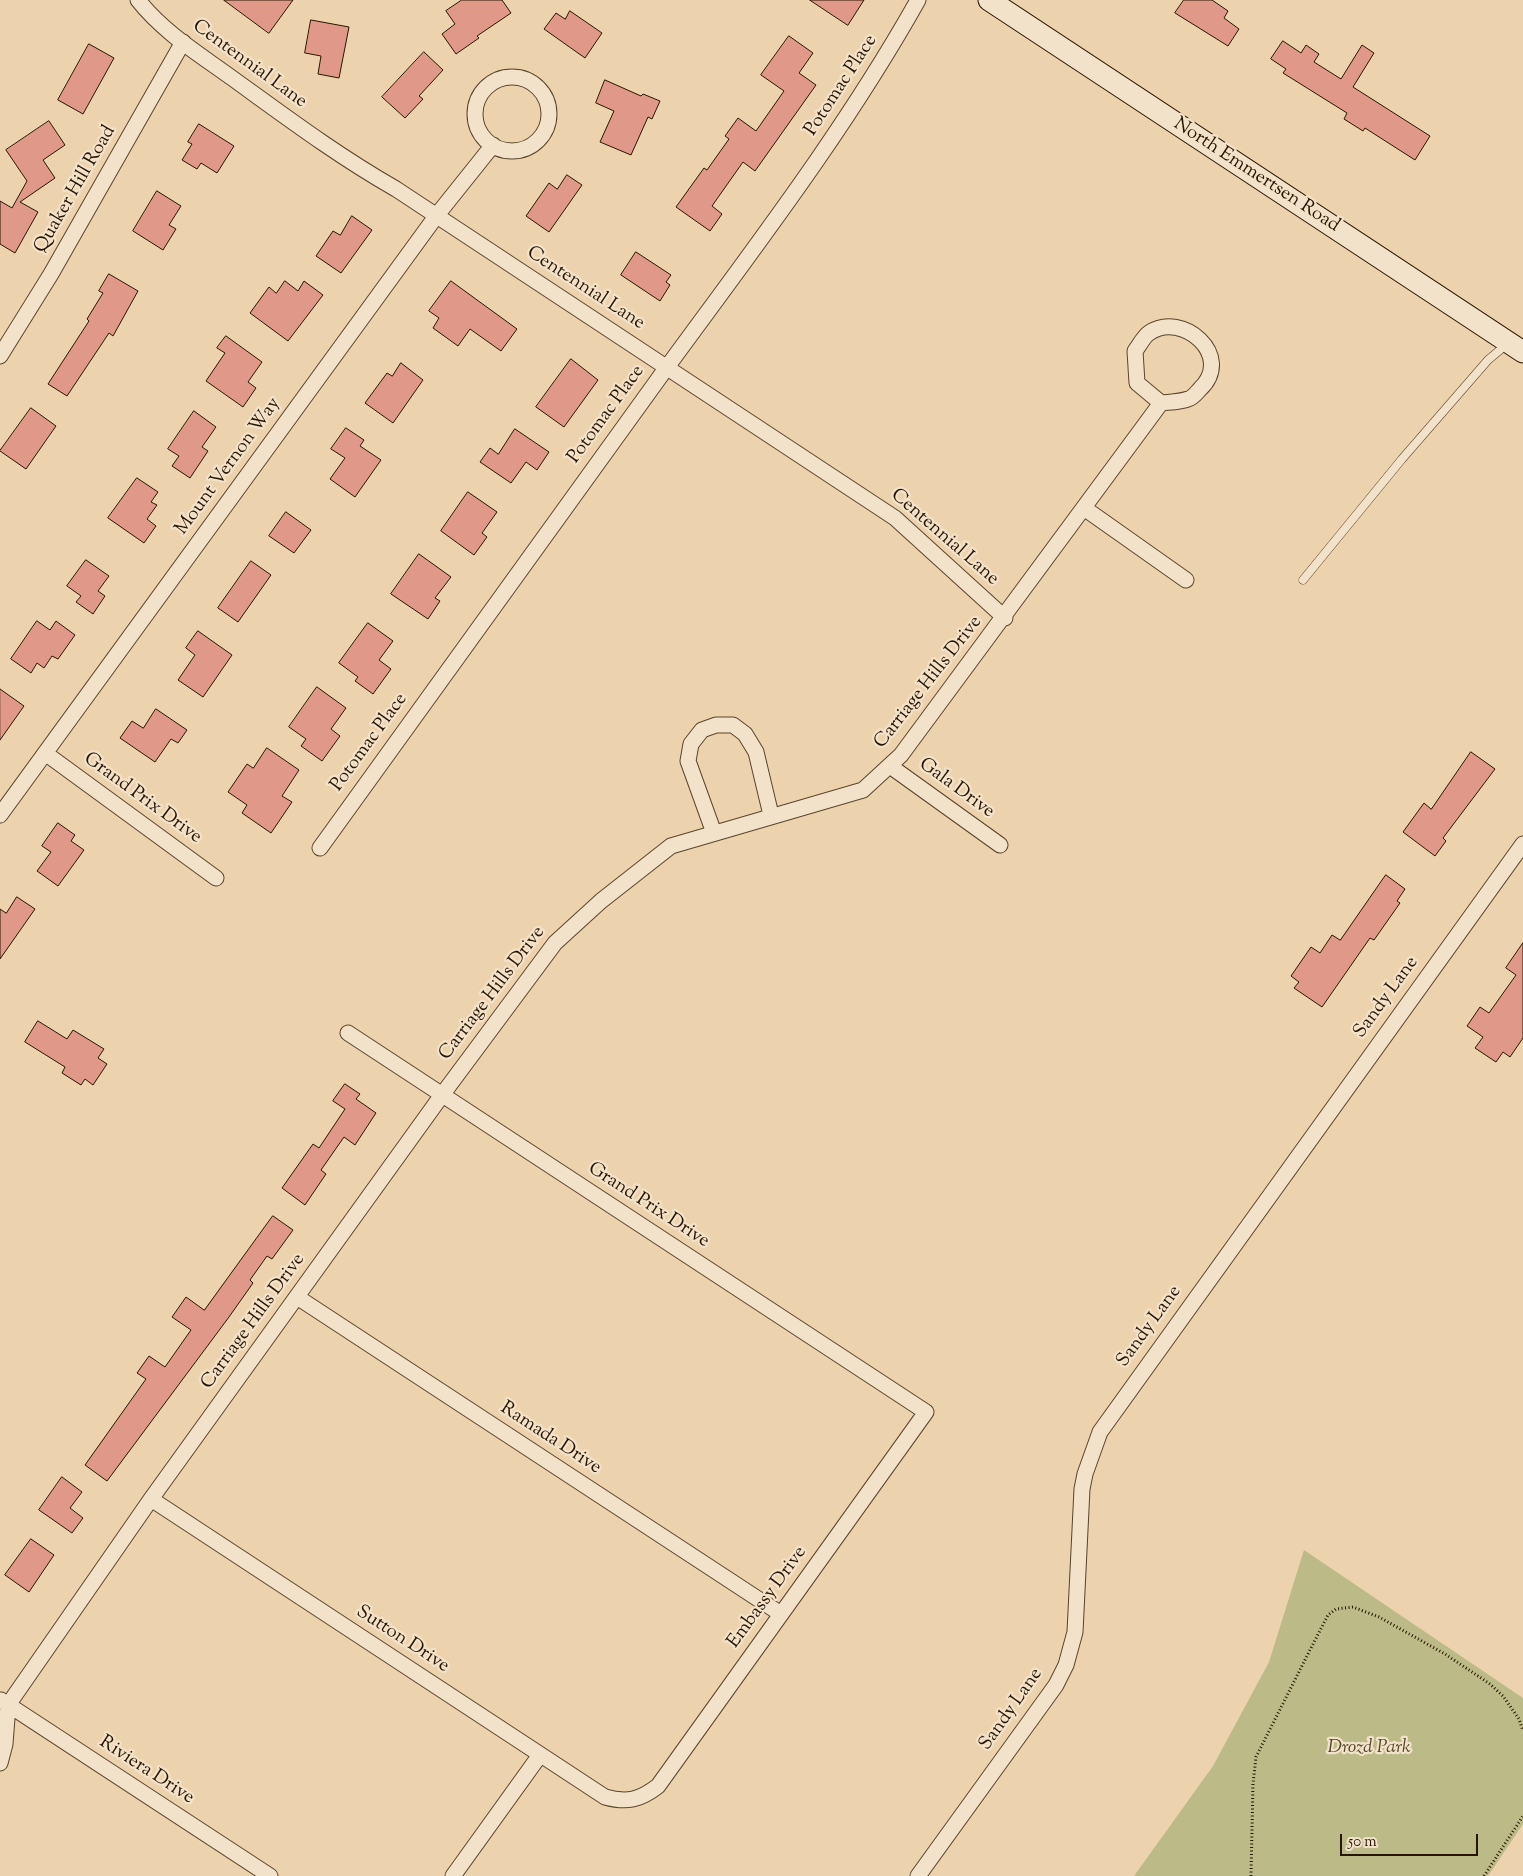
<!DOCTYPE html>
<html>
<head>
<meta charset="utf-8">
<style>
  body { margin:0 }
  #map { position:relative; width:1523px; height:1876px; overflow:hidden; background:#edd3ad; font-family:"Sorts Mill Goudy",serif }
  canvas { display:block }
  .scale { position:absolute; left:1340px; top:1834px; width:138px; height:22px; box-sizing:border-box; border:2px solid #281501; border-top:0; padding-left:6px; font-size:15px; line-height:18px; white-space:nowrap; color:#281501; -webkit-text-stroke:4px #f3e2ca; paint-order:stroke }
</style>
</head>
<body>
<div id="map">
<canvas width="1523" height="1876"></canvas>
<div class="scale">50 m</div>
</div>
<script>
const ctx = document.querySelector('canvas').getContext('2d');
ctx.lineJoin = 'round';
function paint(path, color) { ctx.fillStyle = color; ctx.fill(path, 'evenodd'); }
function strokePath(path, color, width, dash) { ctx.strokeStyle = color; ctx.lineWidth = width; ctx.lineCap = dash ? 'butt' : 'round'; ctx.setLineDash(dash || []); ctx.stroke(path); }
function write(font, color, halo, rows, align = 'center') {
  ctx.font = font + ' "Sorts Mill Goudy",serif'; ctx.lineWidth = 4.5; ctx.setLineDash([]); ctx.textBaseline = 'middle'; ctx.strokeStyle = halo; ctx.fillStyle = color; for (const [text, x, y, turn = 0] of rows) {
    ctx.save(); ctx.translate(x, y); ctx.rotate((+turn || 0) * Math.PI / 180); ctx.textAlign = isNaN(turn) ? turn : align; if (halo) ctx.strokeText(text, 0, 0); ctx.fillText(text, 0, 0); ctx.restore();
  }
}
paint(new Path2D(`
  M1304,1550L1523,1698V1824L1488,1876H1134L1213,1766L1269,1662Z`), '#bcbb87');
const building = new Path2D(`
  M224,0H293L269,33Z
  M462,0H502L511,13L477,36L479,38L456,54L442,34L455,24L446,11Z
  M810,0H864L848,25Z
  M1184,0H1212L1228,11L1224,18L1239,29L1228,46L1175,13Z
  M570,11L602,33L585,58L544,29L556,13L565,19Z
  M311,20L349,27L339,78L318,74L321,56L305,53Z
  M789,36L813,53L799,73L816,85L755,171L743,162L712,206L722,214L710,231L676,207L704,168L707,170L729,139L725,136L738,118L756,131L784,91L761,75Z
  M1283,41L1301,53L1306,45L1319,54L1314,62L1341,79L1362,45L1374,53L1353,87L1430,136L1415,160L1365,128L1363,131L1344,119L1347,113L1283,73L1286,69L1271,59Z
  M89,44L114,58L83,114L58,100Z
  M424,52L443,70L419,96L423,99L405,118L382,97Z
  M605,80L641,96L643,94L660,101L652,119L648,117L631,155L600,142L614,111L596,103Z
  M49,121L65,145L43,160L55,178L20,202L38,212L15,253L0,244V201L12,208L27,181L6,150Z
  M199,124L234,146L217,173L201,163L197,169L182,160L192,144L188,142Z
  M567,175L582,185L549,232L526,216L549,183L557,189Z
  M157,191L181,206L169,225L176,229L163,250L133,231Z
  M352,216L372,230L341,273L316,256L333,231L340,235Z
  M636,252L671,275L666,282L670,285L660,301L621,275Z
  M109,274L138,291L113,336L109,333L67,396L48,384L89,321L87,319L103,293L99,291Z
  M285,281L298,291L304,281L323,295L288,341L250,313L269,287L276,293Z
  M451,281L517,329L501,351L470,329L458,346L433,328L439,318L429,311Z
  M226,336L262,362L248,382L256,388L243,407L206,381L225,353L217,348Z
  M571,359L598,380L564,427L536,407Z
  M401,363L423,380L393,423L365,403L387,373L392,376Z
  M31,408L56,426L26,469L0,451Z
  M194,411L216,427L202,447L208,451L190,478L172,466L179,456L168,449Z
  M346,428L364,440L360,446L381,460L355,497L330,479L345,458L331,449Z
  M515,429L549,452L537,470L526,462L511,483L480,462L490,448L498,454Z
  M137,478L158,492L151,502L157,505L147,519L156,526L144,543L108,518Z
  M468,492L497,512L482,533L487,537L474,555L441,531Z
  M286,512L311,530L294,553L269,536Z
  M419,554L451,577L435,598L440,601L428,619L391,594Z
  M86,560L109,576L98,591L105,596L93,614L76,602L81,596L67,586Z
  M251,561L271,575L238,622L218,608Z
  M37,621L50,630L56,621L75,635L58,659L52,656L44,668L37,663L31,673L11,659Z
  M368,623L393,641L379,660L391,669L373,694L355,681L358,677L339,663Z
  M198,631L232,655L203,697L178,680L195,655L186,648Z
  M317,687L346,708L331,729L340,736L322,761L301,746L306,739L289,727Z
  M0,689L24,706L0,740Z
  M156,709L187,730L178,743L171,739L155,762L120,738L132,721L143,728Z
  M267,748L299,770L282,796L292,802L271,833L242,813L247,805L228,792L247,764L253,768Z
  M1471,752L1495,769L1443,838L1446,841L1435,856L1403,832L1424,803L1431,809Z
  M58,823L75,835L71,841L84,850L58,886L37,871L51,852L42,846Z
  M1386,875L1405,889L1397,901L1400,903L1374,940L1370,938L1322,1007L1294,988L1299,982L1291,976L1311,947L1320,953L1332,935L1340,940Z
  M17,897L35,909L0,959V909L6,913Z
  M1523,943V1038L1510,1057L1503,1052L1496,1062L1475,1048L1483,1037L1467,1026L1480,1007L1489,1013L1516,975L1506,968Z
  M38,1021L67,1039L73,1030L104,1049L98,1058L107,1064L93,1085L85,1079L81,1085L62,1073L65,1067L25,1042Z
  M345,1084L360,1094L356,1099L376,1113L355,1145L344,1137L321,1170L326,1174L305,1205L282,1188L313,1144L319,1148L345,1109L333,1101Z
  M273,1216L293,1230L272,1259L267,1256L250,1280L253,1283L229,1317L107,1481L85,1465L146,1379L137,1373L149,1356L165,1367L191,1330L172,1317L186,1297L204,1310Z
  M62,1477L82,1492L70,1508L83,1518L72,1533L39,1510Z
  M31,1539L54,1555L29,1592L5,1575Z`);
paint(building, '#e09989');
strokePath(building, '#281501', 1);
const lane = new Path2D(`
  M1303,580L1402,459L1488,360L1507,344`);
const street = new Path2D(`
  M138,0C163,32 199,54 232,78C286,117 338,156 396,189L895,518L1005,618
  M475 114a37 37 0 1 1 74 0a37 37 0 1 1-74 0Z
  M0,356L51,274L183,42
  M1084,508L1186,580
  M45,753L216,878
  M890,766L1000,845
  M0,815L437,215L493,145
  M714,833L688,761L691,744L702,730L716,725H733L745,734L756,752L771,815
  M320,848C433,689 547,531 662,374C751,252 844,132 918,0
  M297,1297L781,1614
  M151,1499L605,1797C627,1803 640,1800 658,1786L926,1412L348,1033
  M1,1700L270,1876
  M0,1763L5,1744L8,1705L151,1499L442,1095L555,943L601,901L671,846L863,790L901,755L1161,403C1170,402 1180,402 1188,399C1193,398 1197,392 1200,389C1235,356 1182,310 1149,333C1144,336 1139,346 1135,351L1137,383L1161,403
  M453,1876L540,1755
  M918,1876L1056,1685L1066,1665L1075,1632L1082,1489L1085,1474L1100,1432L1523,844`);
const secondary = new Path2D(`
  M989,0L1523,352`);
strokePath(lane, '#59442c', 9);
strokePath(street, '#59442c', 17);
strokePath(secondary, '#281501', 23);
strokePath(new Path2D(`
  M1251,1876L1253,1784L1256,1757L1310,1650L1328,1615L1336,1609L1353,1607L1379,1617L1445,1654L1490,1684L1503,1696L1519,1719L1523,1731
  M1484,1876L1523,1816`), '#281501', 3, [1, 2.5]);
strokePath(lane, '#f3e2ca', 8);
strokePath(street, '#f3e2ca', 15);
strokePath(secondary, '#f3e2ca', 21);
write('19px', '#281501', '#f3e2ca', [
  ["Centennial Lane",249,65,36],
  ["Potomac Place",842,86,-57],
  ["North Emmertsen Road",1256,176,33],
  ["Quaker Hill Road",76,190,-60],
  ["Centennial Lane",585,289,33],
  ["Potomac Place",607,415,-54],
  ["Mount Vernon Way",229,467,-54],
  ["Centennial Lane",944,538,41],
  ["Carriage Hills Drive",929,683,-52],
  ["Potomac Place",370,743,-54],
  ["Gala Drive",956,789,36],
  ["Grand Prix Drive",142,799,36],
  ["Carriage Hills Drive",493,994,-53],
  ["Sandy Lane",1387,998,-54],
  ["Grand Prix Drive",648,1206,33],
  ["Carriage Hills Drive",254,1322,-54],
  ["Sandy Lane",1150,1327,-54],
  ["Ramada Drive",550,1439,33],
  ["Embassy Drive",768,1598,-54],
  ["Sutton Drive",402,1640,33],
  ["Sandy Lane",1012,1710,-55],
  ["Riviera Drive",146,1771,33]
]);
write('italic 19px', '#544729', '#f3e2ca', [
  ["Drozd Park",1369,1749]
]);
</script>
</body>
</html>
